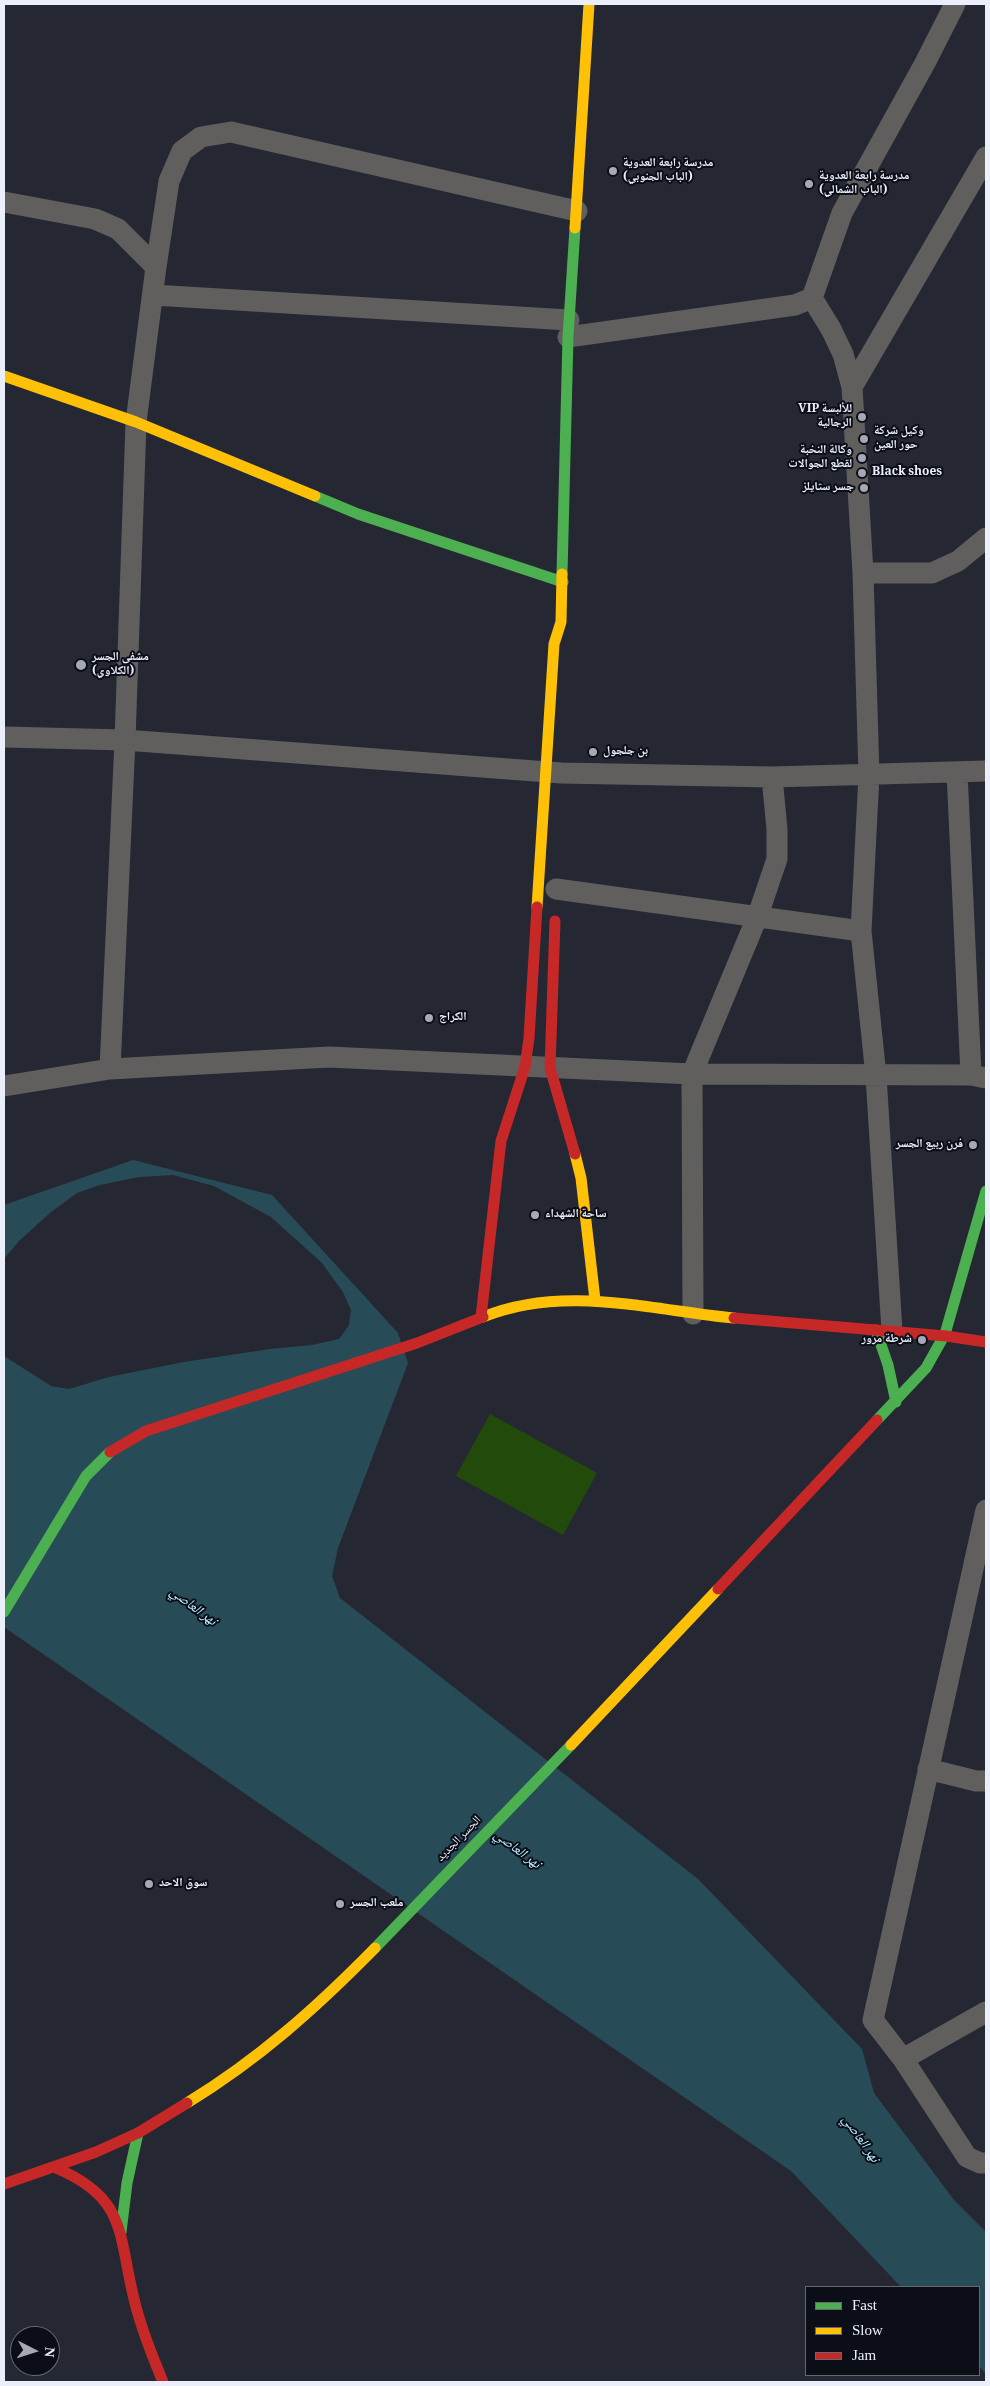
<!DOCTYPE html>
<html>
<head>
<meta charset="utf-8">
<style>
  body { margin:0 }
  #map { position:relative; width:990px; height:2386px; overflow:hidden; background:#252832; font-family:Georgia,serif }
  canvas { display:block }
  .frame { position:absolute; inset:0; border:5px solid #ebeffc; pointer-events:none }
  .legend { position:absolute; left:805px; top:2286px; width:175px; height:90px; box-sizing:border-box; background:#0c0e17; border:1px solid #656873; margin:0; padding:6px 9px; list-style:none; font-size:15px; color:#ebeffc }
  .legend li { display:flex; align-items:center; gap:10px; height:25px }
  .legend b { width:25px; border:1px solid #656873 }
  .north { position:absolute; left:10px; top:2326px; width:50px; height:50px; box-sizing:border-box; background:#0c0e17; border:1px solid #656873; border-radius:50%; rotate:95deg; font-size:14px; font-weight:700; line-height:20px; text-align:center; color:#ebeffc }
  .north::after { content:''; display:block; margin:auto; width:18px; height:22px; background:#a6a9b5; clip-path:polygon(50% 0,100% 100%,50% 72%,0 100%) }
</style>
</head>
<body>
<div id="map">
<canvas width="990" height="2386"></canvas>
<div class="frame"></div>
<ul class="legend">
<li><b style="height:6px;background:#4caf50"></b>Fast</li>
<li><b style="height:6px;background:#ffc107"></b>Slow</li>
<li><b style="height:6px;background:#c62828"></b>Jam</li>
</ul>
<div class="north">N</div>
</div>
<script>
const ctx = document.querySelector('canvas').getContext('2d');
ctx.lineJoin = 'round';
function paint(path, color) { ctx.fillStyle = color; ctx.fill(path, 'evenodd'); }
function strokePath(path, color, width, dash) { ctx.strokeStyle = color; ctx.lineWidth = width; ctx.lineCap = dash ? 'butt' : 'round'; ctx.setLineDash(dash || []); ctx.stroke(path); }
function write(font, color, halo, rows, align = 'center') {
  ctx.font = font + ' Georgia,"Noto Naskh Arabic",serif'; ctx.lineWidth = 4; ctx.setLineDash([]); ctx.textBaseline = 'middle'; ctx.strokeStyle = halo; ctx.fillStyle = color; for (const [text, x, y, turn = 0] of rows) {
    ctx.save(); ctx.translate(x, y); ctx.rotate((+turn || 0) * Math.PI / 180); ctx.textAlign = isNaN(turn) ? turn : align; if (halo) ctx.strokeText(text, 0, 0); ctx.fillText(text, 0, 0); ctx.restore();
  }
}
paint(new Path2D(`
  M490,1414L597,1473L563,1535L456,1476Z`), '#224b0b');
paint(new Path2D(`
  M133,1160L272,1195L398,1333L408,1363L338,1548L332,1576L340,1598L698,1879L862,2049L874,2093L954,2200L986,2232V2374L979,2366V2287H901L791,2171L4,1627V1356L51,1386L69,1389L109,1377L184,1362L270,1349L312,1345L339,1339L349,1325L351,1310L343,1292L322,1263L271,1217L214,1186L173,1175L139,1177L100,1185L77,1193L51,1212L19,1241L4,1259V1205Z`), '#274c58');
strokePath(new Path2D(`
  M4,202L95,219L118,229L156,267L136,422L125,740L110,1069
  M156,267L169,181L182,151L201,137L231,132L577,211
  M153,295L569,320
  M812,298L831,329L843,354L852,387L863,573L869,775L861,931L876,1076L892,1331
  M568,337L795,305L812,298L842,213L925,63L955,4
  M852,387L986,157
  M863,573H932L958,561L986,538
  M4,737L125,740L561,773L772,777L986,771
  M957,772L971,1075
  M556,889L861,931
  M4,1086L110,1069L329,1057L692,1074L971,1075L986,1078
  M693,1314L692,1074L758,915L777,859V829L772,777
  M986,1510L873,2020L903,2059L967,2157L980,2163H986
  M928,1769L976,1781H986
  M903,2059L986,2012`), '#605f5e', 21);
strokePath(new Path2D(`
  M315,496L358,514L563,582
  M562,574L568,337L575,228
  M876,1330L888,1365L896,1402
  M877,1420L926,1368L945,1334L986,1191
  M4,1612L86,1476L110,1452
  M375,1948L571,1745
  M121,2232L127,2183L138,2133`), '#4caf50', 11);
strokePath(new Path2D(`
  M575,228L589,4
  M4,376L136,422L315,496
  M537,907L554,644L561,622L562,574
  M575,1154L581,1178L595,1300
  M483,1317C564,1284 650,1310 734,1318
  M571,1745L718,1589
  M187,2103C259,2059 316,2008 375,1948`), '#ffc107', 11);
strokePath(new Path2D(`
  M555,921L550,1068L575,1154
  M481,1317L501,1141L525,1067L529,1038L537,907
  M734,1318L946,1336L986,1342
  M110,1452L146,1431L417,1343L483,1317
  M718,1589L877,1420
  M56,2168C127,2198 118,2234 134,2299C141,2328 152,2355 163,2382
  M4,2184L96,2152L138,2133L187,2103`), '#c62828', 11);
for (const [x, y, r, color] of [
  [613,171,5,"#a6a9b5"],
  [809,184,5,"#a6a9b5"],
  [862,417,5,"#a6a9b5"],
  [864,439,5,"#a6a9b5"],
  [862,458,5,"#a6a9b5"],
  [862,473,5,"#a6a9b5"],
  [864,488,5,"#a6a9b5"],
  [81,665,6,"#a6a9b5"],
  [593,752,5,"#a6a9b5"],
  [429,1018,5,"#a6a9b5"],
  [973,1145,5,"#a6a9b5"],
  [535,1215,5,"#a6a9b5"],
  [922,1340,5,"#a6a9b5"],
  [149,1884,5,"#a6a9b5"],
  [340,1904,5,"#a6a9b5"]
]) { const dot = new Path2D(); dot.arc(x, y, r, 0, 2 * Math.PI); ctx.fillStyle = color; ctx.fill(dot); strokePath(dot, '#0c0e17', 2); }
write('bold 12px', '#ebeffc', '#0c0e17', [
  ["مدرسة رابعة العدوية",623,164],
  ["(الباب الجنوبي)",623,178],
  ["مدرسة رابعة العدوية",819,177],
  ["(الباب الشمالي)",819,191],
  ["VIP للألبسة",852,410,"right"],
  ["الرجالية",852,424,"right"],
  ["وكيل شركة",874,432],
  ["حور العين",874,446],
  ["وكالة النخبة",852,451,"right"],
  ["لقطع الجوالات",852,465,"right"],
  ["Black shoes",872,473],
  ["جسر ستايلز",854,488,"right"],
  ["مشفى الجسر",92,658],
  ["(الكلاوي)",92,672],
  ["بن جلجول",603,752],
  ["الكراج",439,1018],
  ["فرن ربيع الجسر",963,1145,"right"],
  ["ساحة الشهداء",545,1215],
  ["شرطة مرور",912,1340,"right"],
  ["سوق الاحد",159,1884],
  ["ملعب الجسر",350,1904]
], 'left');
write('12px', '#ebeffc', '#0c0e17', [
  ["الجسر الجديد",460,1840,-46]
]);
write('italic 14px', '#b5edff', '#0c0e17', [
  ["نهر العاصي",192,1608,37],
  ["نهر العاصي",516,1851,37],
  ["نهر العاصي",859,2140,55]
]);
</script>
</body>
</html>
